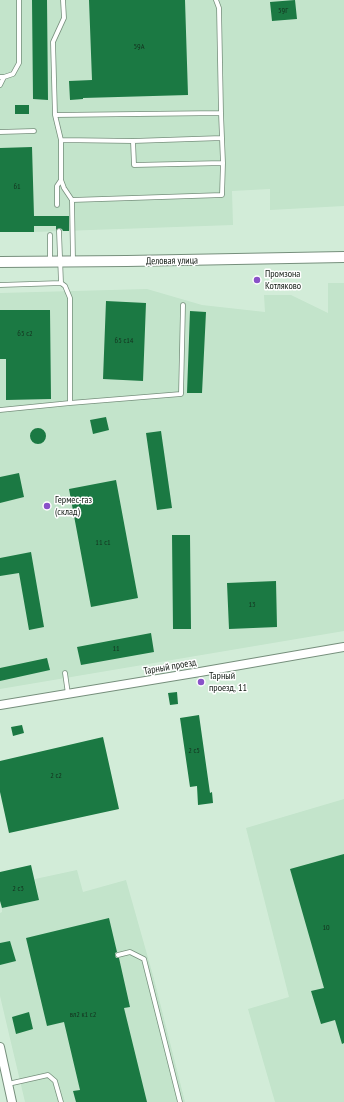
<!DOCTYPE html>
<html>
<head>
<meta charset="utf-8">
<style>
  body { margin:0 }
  canvas { display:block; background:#d2ecd8 }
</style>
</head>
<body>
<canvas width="344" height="1102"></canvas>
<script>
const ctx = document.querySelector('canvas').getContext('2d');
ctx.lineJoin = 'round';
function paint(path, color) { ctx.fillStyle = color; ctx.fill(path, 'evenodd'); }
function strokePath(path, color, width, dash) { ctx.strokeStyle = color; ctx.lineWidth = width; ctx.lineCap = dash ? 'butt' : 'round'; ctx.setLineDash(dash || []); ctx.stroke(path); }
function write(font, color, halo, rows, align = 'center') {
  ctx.font = font + ' "PT Sans Narrow",sans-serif'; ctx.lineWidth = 3; ctx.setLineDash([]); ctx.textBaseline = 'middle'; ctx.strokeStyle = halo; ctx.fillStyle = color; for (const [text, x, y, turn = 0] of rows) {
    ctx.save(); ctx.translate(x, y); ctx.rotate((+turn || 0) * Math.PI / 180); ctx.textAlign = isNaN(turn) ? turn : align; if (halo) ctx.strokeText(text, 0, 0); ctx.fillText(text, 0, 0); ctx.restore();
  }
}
paint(new Path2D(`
  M0,0H344V206L270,210V189L232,191L233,225L34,232H0Z
  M328,283H344V631L0,689V293L147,289L202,305L265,312L264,295H291L328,313Z
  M344,799V1102H275L248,1009L289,997L246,828Z
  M77,870L83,892L126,880L154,979L185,1102H25L0,996V913L2,912V908L39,900L35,879Z`), '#c3e4cb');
paint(new Path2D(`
  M32,0H47L48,100L33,99Z
  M89,0H185L188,95L83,98V99L70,100L69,81L92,80Z
  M295,0L297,19L272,21L270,2Z
  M15,105H29V114H15Z
  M32,147L34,216H69V231H63L62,229L59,228L56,230V226H34V232H0V148Z
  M106,301L146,303L143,381L103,379Z
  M0,310H50L51,399L6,400V359H0Z
  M190,311L206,312L202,393H187Z
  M106,417L109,430L93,434L90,420Z
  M30 436a8 8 0 1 1 16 0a8 8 0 1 1-16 0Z
  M161,431L172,508L157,510L146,433Z
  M19,473L24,497L0,503V477Z
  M116,480L138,598L91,607L69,489Z
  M172,535H190L191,629H173Z
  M31,552L44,627L29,630L19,573L0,576V558Z
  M276,581L277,627L229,629L227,583Z
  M151,633L154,652L81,665L77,647Z
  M47,658L50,670L0,681V668Z
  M177,692L178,704L170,705L168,693Z
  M199,715L210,793L212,792L213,803L198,805L197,786L190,787L180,718Z
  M22,725L24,733L13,736L11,727Z
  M103,737L119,809L9,833L0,792V761Z
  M344,854V1043L342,1044L335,1020L321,1024L311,991L324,988L290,869Z
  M31,865L39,900L2,908L0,901V872Z
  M109,918L117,952L115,953V955L116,958H119L130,1007L124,1008L147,1102H76L73,1091L80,1090L64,1022L47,1026L26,938Z
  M10,941L16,961L0,965V943Z
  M29,1012L33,1029L16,1034L12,1017Z`), '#1b7943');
const service = new Path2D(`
  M63,0L64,18L53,42L55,115L61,140V180L64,188L72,200L73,261
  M0,77H4L13,74L19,63V0
  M0,85L4,77
  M221,113L223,163
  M55,115L221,113L219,8L216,0
  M0,132L34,131
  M61,140L133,141L222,138
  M72,200L222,195L223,163L134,165L133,141
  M57,205V186L61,180
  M59,231L61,283
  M50,262V235
  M0,285L61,283L65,286L70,298V403L0,410
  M70,403L181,394L183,305
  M65,673L68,694
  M118,955L130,952L144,959L180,1102
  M8,1084L48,1075L55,1081L61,1102`);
const minor = new Path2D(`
  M0,705L200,672L344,647
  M0,1047L12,1102`);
const tertiary = new Path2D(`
  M0,262L127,261L344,257`);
strokePath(service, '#768f7c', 5.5);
strokePath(minor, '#768f7c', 10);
strokePath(tertiary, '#768f7c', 12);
strokePath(service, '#fff', 4);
strokePath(minor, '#fff', 8);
strokePath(tertiary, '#fff', 10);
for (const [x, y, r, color] of [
  [257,280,4,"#8951c8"],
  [47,506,4,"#8951c8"],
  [201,682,4,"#8951c8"]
]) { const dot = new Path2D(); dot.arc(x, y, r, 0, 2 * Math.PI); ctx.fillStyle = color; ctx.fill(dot); strokePath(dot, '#fff', 1.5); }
write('8px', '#14321f', null, [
  ["59Г",283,11],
  ["59А",139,47],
  ["61",17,187],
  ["65 с2",25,334],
  ["65 с14",124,341],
  ["11 с1",103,543],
  ["13",252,605],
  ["11",116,649],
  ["2 с5",194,751],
  ["2 с2",56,776],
  ["2 с3",18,889],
  ["10",326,928],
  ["вл2 к1 с2",83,1015]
]);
write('10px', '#111a13', '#fff', [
  ["Деловая улица",172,261,-1],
  ["Тарный проезд",170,667,-10]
]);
write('10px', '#111a13', '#fff', [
  ["Промзона",265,274],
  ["Котляково",265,286],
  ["Гермес-газ",55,500],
  ["(склад)",55,512],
  ["Тарный",209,676],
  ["проезд, 11",209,688]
], 'left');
</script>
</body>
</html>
